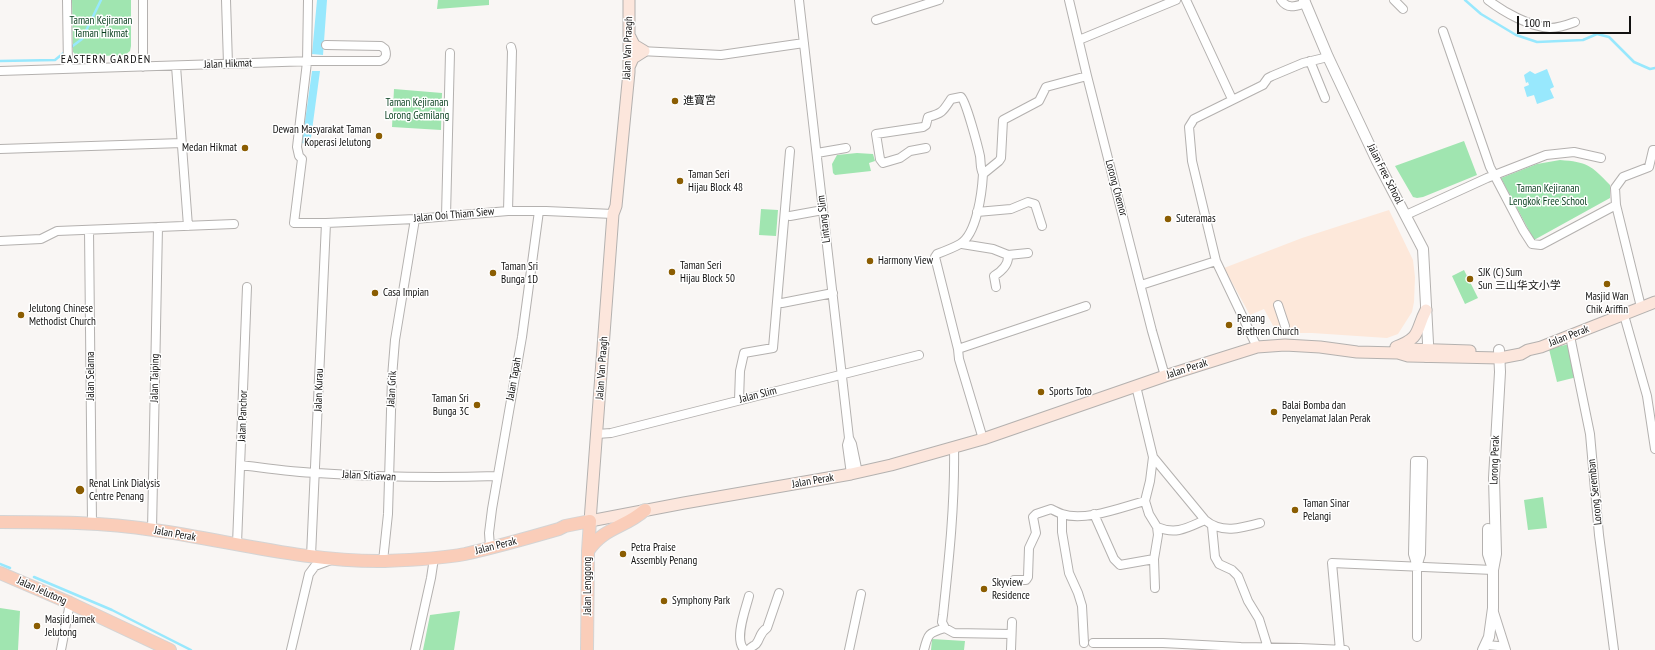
<!DOCTYPE html>
<html>
<head>
<meta charset="utf-8">
<style>
  body { margin:0 }
  #map { position:relative; width:1655px; height:650px; overflow:hidden; background:#f9f6f4; font-family:"PT Sans Narrow",sans-serif }
  canvas { display:block }
  .scale { position:absolute; left:1517px; top:16px; width:114px; height:18px; box-sizing:border-box; border:2px solid #121110; border-top:0; padding-left:5px; font-size:12px; line-height:14px; white-space:nowrap; color:#121110; -webkit-text-stroke:3px #fff; paint-order:stroke }
</style>
</head>
<body>
<div id="map">
<canvas width="1655" height="650"></canvas>
<div class="scale">100 m</div>
</div>
<script>
const ctx = document.querySelector('canvas').getContext('2d');
ctx.lineJoin = 'round';
function paint(path, color) { ctx.fillStyle = color; ctx.fill(path, 'evenodd'); }
function strokePath(path, color, width, dash) { ctx.strokeStyle = color; ctx.lineWidth = width; ctx.lineCap = dash ? 'butt' : 'round'; ctx.setLineDash(dash || []); ctx.stroke(path); }
function write(font, color, halo, rows, align = 'center') {
  ctx.font = font + ' "PT Sans Narrow","Noto Sans SC",sans-serif'; ctx.lineWidth = 3; ctx.setLineDash([]); ctx.textBaseline = 'middle'; ctx.strokeStyle = halo; ctx.fillStyle = color; for (const [text, x, y, turn = 0] of rows) {
    ctx.save(); ctx.translate(x, y); ctx.rotate((+turn || 0) * Math.PI / 180); ctx.textAlign = isNaN(turn) ? turn : align; if (halo) ctx.strokeText(text, 0, 0); ctx.fillText(text, 0, 0); ctx.restore();
  }
}
paint(new Path2D(`
  M1389,210L1413,260L1415,277L1414,302L1412,312L1398,334L1387,338L1312,333H1277L1264,309L1250,315L1224,268L1302,238Z`), '#fde8da');
paint(new Path2D(`
  M72,0H131V46L130,51L125,55L80,57L76,55L73,52Z
  M438,0H489V5L437,9Z
  M394,89L442,93L441,130L392,127Z
  M1464,141L1477,175L1423,197L1417,198L1413,197L1395,166Z
  M857,153L873,154L875,161L869,163L871,171L835,175L833,173L832,164L837,155Z
  M1560,160C1587,162 1591,165 1610,185V198L1534,240L1501,178L1537,164Z
  M761,209L778,210L776,236L759,235Z
  M1464,270L1478,298L1465,304L1452,276Z
  M1569,344L1577,377L1557,382L1549,349Z
  M1543,497L1547,528L1528,530L1524,500Z
  M0,608L20,611L18,650H0Z
  M460,611L454,650H423L430,615Z
  M932,639L965,641L964,650H931Z`), '#a0e5b0');
paint(new Path2D(`
  M317,0H327L323,55L312,54Z
  M1547,69L1554,87L1550,89L1554,98L1537,104L1534,95L1527,97L1524,87L1529,85L1528,82L1526,83L1524,75L1530,71L1535,74Z
  M312,71H320L310,145L302,143Z`), '#98e8fd');
strokePath(new Path2D(`
  M1465,0L1481,14L1516,35L1537,42L1583,40L1597,34L1609,37L1634,62L1650,69L1655,68
  M70,48L82,39L101,0
  M0,61L55,60L66,51
  M0,564L10,568
  M34,577L112,610L191,650`), '#98e8fd', 2.5);
const minor = new Path2D(`
  M67,0L68,69
  M143,0V67
  M226,0L228,64
  M308,0L307,62L297,147L299,156L302,159L294,223H326L415,219L508,211H546L613,214
  M799,0L849,438L847,445L851,474
  M1069,0L1087,76L1152,331L1165,376
  M1186,0L1232,99
  M1281,0C1288,10 1296,6 1306,3
  M1394,0L1403,9
  M1488,0C1505,13 1529,26 1550,28C1559,28 1567,25 1575,22
  M876,20L939,0
  M1443,31L1490,167L1523,230L1532,244L1541,245L1616,205
  M1079,40L1176,0
  M640,51L721,55L804,43
  M1310,61L1325,98
  M176,66L188,226
  M0,71L313,61H380C386,59 387,55 385,49L381,46L326,45
  M926,148L910,151L900,158L883,163L880,159L876,134L923,127L926,125L928,117C943,113 943,111 951,99L961,97C966,101 978,147 980,156C981,163 980,168 983,174
  M0,149L182,143
  M817,153L846,148
  M508,211L512,51L511,47
  M977,212L1011,209L1028,202L1035,204L1042,226
  M1406,215L1487,178L1546,155L1574,152L1601,158
  M446,216L450,53
  M790,216L823,210
  M89,230L92,523
  M0,241L41,239L57,231L234,224
  M962,244L993,249L1008,255L1028,253
  M1141,285L1216,261
  M996,287L994,276C1002,271 1009,264 1008,255
  M782,303L833,293
  M1278,305L1285,326
  M1641,307L1616,205L1615,188L1623,177L1649,167L1653,150H1655
  M1624,315L1647,396L1655,449
  M1570,336L1590,434L1599,535L1614,650
  M1257,347L1216,261L1192,161L1189,127L1194,119L1263,85L1268,78L1272,76L1303,63L1328,57
  M958,349L1086,306
  M1136,386L1153,457L1150,481L1145,501L1149,514L1157,527C1176,535 1187,528 1205,520
  M739,400L740,371L744,353L773,348L790,151
  M597,434L611,433L919,355
  M849,438L852,444L858,473
  M983,439L959,359L958,349L935,257L937,254C945,251 953,248 960,244C977,234 982,192 983,174L999,161L1001,158L1003,120L1039,101L1046,87L1087,76
  M1153,457L1205,520C1221,534 1242,528 1260,523
  M241,465C266,468 292,472 317,473C377,477 437,478 497,476
  M1062,514V532L1069,573L1078,593L1082,606L1084,643
  M1094,514L1114,559L1120,565L1154,559
  M1212,526L1215,557L1219,564L1232,570L1238,576L1248,601L1259,619L1268,648
  M152,530L158,227
  M237,544L247,287
  M490,547L489,533L492,509L522,337L539,211
  M311,556L326,223
  M383,561L388,514L392,377L395,340L415,219
  M1014,580H1026L1028,577L1029,548L1036,533L1033,517L1036,514L1051,509C1055,511 1059,513 1062,514C1085,522 1122,507 1145,501
  M1155,588L1154,559L1158,535L1157,527
  M1493,609L1506,650
  M945,628L954,633L1011,634
  M1417,637V567L1413,554L1415,461H1423L1421,554L1417,567
  M1093,643H1163L1241,647L1300,648L1345,650
  M1486,645L1498,646L1503,650
  M61,650L70,603
  M291,650L309,574L315,566L331,560
  M415,650L431,578L434,558
  M745,650C733,641 746,608 749,596
  M749,650C751,646 753,647 756,644C761,638 759,633 767,628L779,593
  M849,650L861,594
  M924,650C928,633 929,633 945,628L942,622L943,615C949,559 955,504 954,448
  M1011,650L1012,622
  M1340,650L1332,563L1493,570`);
const tertiary = new Path2D(`
  M1304,0L1328,57L1377,161L1423,249L1428,343L1427,357
  M1488,529V554L1492,566
  M1483,650L1489,637L1493,608V570L1496,554L1494,478L1500,372L1499,350`);
const secondary = new Path2D(`
  M629,0V72L616,206L613,214L590,521L684,503L851,474L891,465L983,439L1165,376L1257,347L1285,345L1320,347L1357,352L1398,353L1408,356L1500,358L1521,354L1528,350L1541,347L1655,302
  M629,67L633,58L644,51L634,45L630,37
  M1396,347C1422,337 1415,331 1426,310
  M1398,353L1408,349L1470,351`);
const primary = new Path2D(`
  M0,522C52,522 102,522 154,530C231,541 306,562 384,561C411,560 439,559 465,554C496,547 528,538 559,529L565,526L590,521L588,551L587,650
  M588,551C604,527 625,528 645,510
  M0,573L70,603L170,650`);
strokePath(minor, '#b4b1af', 10);
strokePath(tertiary, '#b4b1af', 12);
strokePath(secondary, '#b4b1af', 13);
strokePath(primary, '#d4d4d4', 14);
strokePath(minor, '#fff', 8);
strokePath(tertiary, '#fff', 10);
strokePath(secondary, '#fce6dc', 11);
strokePath(primary, '#facdb9', 12);
for (const [x, y, r, color] of [
  [675,101,4,"#8b5d02"],
  [379,136,4,"#8b5d02"],
  [245,148,4,"#8b5d02"],
  [680,181,4,"#8b5d02"],
  [1168,219,4,"#8b5d02"],
  [870,261,4,"#8b5d02"],
  [672,272,4,"#8b5d02"],
  [493,273,4,"#8b5d02"],
  [1470,279,4,"#8b5d02"],
  [1607,284,4,"#8b5d02"],
  [375,293,4,"#8b5d02"],
  [21,315,4,"#8b5d02"],
  [1229,325,4,"#8b5d02"],
  [1041,392,4,"#8b5d02"],
  [477,405,4,"#8b5d02"],
  [1274,412,4,"#8b5d02"],
  [80,490,5,"#8b5d02"],
  [1295,510,4,"#8b5d02"],
  [623,554,4,"#8b5d02"],
  [984,589,4,"#8b5d02"],
  [664,601,4,"#8b5d02"],
  [37,626,4,"#8b5d02"]
]) { const dot = new Path2D(); dot.arc(x, y, r, 0, 2 * Math.PI); ctx.fillStyle = color; ctx.fill(dot); strokePath(dot, '#fff', 1.5); }
write('11px', '#073e1d', '#fff', [
  ["Taman Kejiranan",101,21],
  ["Taman Hikmat",101,34],
  ["Taman Kejiranan",417,103],
  ["Lorong Gemilang",417,116],
  ["Taman Kejiranan",1548,189],
  ["Lengkok Free School",1548,202]
]);
write('11px', '#121110', '#fff', [
  ["Jalan Van Praagh",628,48,-88],
  ["Jalan Hikmat",228,64,-2],
  ["Jalan Free School",1385,174,63],
  ["Lorong Chemor",1116,188,75],
  ["Jalan Ooi Thiam Siew",454,215,-5],
  ["Lintang Slim",824,219,-97],
  ["Jalan Perak",1569,336,-21],
  ["Jalan Van Praagh",602,368,-86],
  ["Jalan Perak",1187,369,-18],
  ["Jalan Selama",91,376,-90],
  ["Jalan Taiping",155,378,-89],
  ["Jalan Tapah",514,379,-80],
  ["Jalan Grik",392,389,-87],
  ["Jalan Kurau",319,390,-88],
  ["Jalan Slim",758,395,-14],
  ["Jalan Panchor",243,416,-88],
  ["Lorong Perak",1495,460,-88],
  ["Jalan Sitiawan",369,476,3],
  ["Jalan Perak",813,481,-10],
  ["Lorong Seremban",1595,492,-96],
  ["Jalan Perak",175,534,10],
  ["Jalan Perak",496,546,-14],
  ["Jalan Lenggong",588,586,-90],
  ["Jalan Jelutong",42,591,24]
]);
write('11px', '#121110', '#fff', [
  ["進寶宮",683,101],
  ["Dewan Masyarakat Taman",371,130,"right"],
  ["Koperasi Jelutong",371,143,"right"],
  ["Medan Hikmat",237,148,"right"],
  ["Taman Seri",688,175],
  ["Hijau Block 48",688,188],
  ["Suteramas",1176,219],
  ["Harmony View",878,261],
  ["Taman Seri",680,266],
  ["Hijau Block 50",680,279],
  ["Taman Sri",501,267],
  ["Bunga 1D",501,280],
  ["SJK (C) Sum",1478,273],
  ["Sun 三山华文小学",1478,286],
  ["Casa Impian",383,293],
  ["Masjid Wan",1607,297,"center"],
  ["Chik Ariffin",1607,310,"center"],
  ["Jelutong Chinese",29,309],
  ["Methodist Church",29,322],
  ["Penang",1237,319],
  ["Brethren Church",1237,332],
  ["Sports Toto",1049,392],
  ["Taman Sri",469,399,"right"],
  ["Bunga 3C",469,412,"right"],
  ["Balai Bomba dan",1282,406],
  ["Penyelamat Jalan Perak",1282,419],
  ["Renal Link Dialysis",89,484],
  ["Centre Penang",89,497],
  ["Taman Sinar",1303,504],
  ["Pelangi",1303,517],
  ["Petra Praise",631,548],
  ["Assembly Penang",631,561],
  ["Skyview",992,583],
  ["Residence",992,596],
  ["Symphony Park",672,601],
  ["Masjid Jamek",45,620],
  ["Jelutong",45,633]
], 'left');
ctx.letterSpacing = '1px';
write('12px', '#121110', '#fff', [
  ["EASTERN GARDEN",106,60]
]);
ctx.letterSpacing = '0px';
</script>
</body>
</html>
